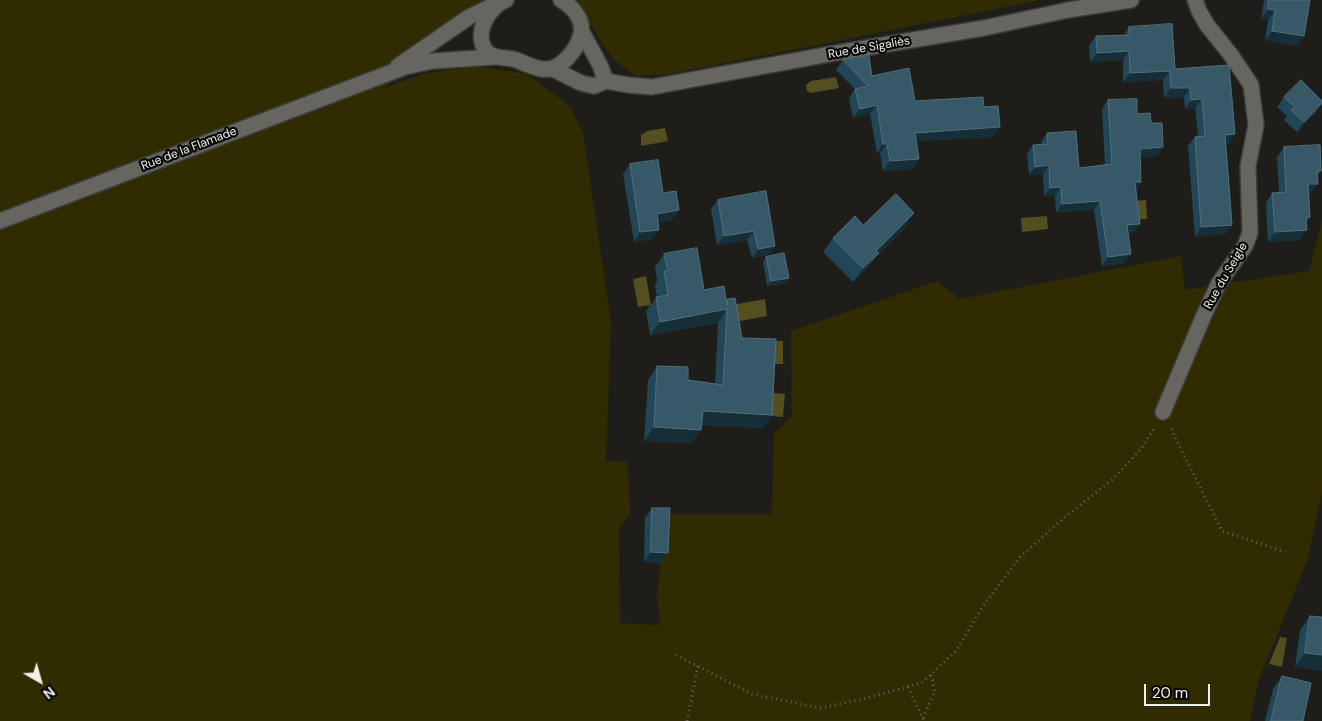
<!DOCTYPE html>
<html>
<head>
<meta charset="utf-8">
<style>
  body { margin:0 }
  #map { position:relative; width:1322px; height:721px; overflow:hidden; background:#1e1d19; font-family:"DM Sans",sans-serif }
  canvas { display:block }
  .north { position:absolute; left:15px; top:656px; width:50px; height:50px; -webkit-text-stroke:4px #080806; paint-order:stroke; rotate:142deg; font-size:14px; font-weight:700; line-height:20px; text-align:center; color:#eeeeeb }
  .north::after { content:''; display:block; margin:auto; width:18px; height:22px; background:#eeeeeb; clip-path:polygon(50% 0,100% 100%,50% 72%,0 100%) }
  .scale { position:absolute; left:1144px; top:684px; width:66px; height:22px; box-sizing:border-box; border:2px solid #eeeeeb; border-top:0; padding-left:6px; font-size:15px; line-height:18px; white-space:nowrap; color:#eeeeeb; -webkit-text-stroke:4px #080806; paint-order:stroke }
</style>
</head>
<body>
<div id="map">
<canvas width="1322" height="721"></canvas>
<div class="north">N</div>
<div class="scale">20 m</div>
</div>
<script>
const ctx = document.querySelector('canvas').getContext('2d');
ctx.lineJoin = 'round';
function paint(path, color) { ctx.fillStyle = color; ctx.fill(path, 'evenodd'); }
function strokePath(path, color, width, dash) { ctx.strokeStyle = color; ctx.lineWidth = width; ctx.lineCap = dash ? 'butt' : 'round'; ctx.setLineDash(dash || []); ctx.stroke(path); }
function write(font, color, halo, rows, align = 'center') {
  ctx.font = font + ' "DM Sans",sans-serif'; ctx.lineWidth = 4.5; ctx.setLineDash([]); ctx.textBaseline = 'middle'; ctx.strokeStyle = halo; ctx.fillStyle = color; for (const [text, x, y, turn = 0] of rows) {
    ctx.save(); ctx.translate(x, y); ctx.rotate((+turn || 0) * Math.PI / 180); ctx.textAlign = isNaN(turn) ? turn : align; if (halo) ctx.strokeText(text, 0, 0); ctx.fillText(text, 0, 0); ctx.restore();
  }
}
paint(new Path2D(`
  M0,0H506L384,88L422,74L478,66L526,74L570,106L583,132L611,322L606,461L628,462L630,514L619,528L620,623L660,625L657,596L666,514H772L774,433L792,416L791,331L937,281L960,299L1181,256L1185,290L1309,271L1322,220V491L1307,562L1259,679L1250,721H0Z
  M577,0H1041L792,50L668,74L636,76L613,59L597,36Z`), '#302b00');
paint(new Path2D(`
  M836,77L839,88L811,93L807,91L806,85L811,81Z
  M665,128L668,141L641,146V135L647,131Z
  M1146,200L1147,219L1110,221L1109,203Z
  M1047,216L1048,229L1022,232L1021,218Z
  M646,276L651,305L638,307L633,279Z
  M765,299L767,316L735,322L732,305Z
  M772,341H783V364H772Z
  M773,393L785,394L783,417L772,416Z
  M1280,637L1287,638L1282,667L1269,664Z`), '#544f1e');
const street = new Path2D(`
  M506,0C487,7 472,37 488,53C495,59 504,57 513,59C523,62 533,68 542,69C560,72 577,50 581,34C584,19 572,6 561,0
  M582,32L600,65L606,81
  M398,66L469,17L494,5
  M553,69L581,83L594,86L606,81L628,85L652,87L841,52L984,28L1068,10L1131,0
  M0,221L405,67L433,61L494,57
  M1163,412L1204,315L1219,283L1245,246L1250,233L1248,166L1256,125L1251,85L1231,55L1207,25L1199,11L1195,0`);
strokePath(street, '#3b3b38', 18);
strokePath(new Path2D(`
  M1171,429L1222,531L1285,552
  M676,655L752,694L821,708L871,697L922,683L956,651L983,606L1020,557L1065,517L1113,479L1140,450L1155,427
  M908,687L924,721
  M923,718L935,691L931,674
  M687,721L698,666`), '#646360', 3, [1, 4]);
strokePath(street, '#666560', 15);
paint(new Path2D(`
  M1264,0H1309L1304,36L1297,46L1265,40L1268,20L1261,19Z
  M1129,27L1175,69L1235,134L1229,144H1226L1232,225L1225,234L1195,237L1188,146L1195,137L1198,136L1195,108L1185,109L1184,97L1164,98L1163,80L1123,82V60L1090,62L1089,45L1096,36L1124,35Z
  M843,60L872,76L915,101L984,107L993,137L916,141L919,159L913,169L883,171L880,153H877L870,114L853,118L849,98L855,89L836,70Z
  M1284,97L1316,112L1297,132L1284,120L1287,116L1277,107Z
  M1108,100L1137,114L1151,123L1163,147L1157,156L1140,157L1136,189L1140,224L1134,232L1128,233L1125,263L1102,266L1094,210L1056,212L1055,196H1044L1043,174L1029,175L1027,154L1033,145H1041V142L1047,133L1079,168L1105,165L1102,109Z
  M1284,147L1321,171L1317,176L1311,194H1309L1310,217L1306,222L1307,230L1300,240L1268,242L1266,203L1272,193H1279L1277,157Z
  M630,164L663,193L672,220L658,222L652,239L634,242L623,174Z
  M766,191L769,255L752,258L747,240L717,245L711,209L718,200Z
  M863,225L905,227L879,253L869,266L853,282L823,252L833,238Z
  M664,254L704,290L727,300L728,299L772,415L762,428L702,425L692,443L644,441L648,380L657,366L688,380L715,384L718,323L650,335L646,311L657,297L655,285L657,281L655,267Z
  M766,257L785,283L767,286L763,262Z
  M652,508L668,553L661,563L644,562L645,518Z
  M1310,616L1322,617V671L1295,667L1300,630Z
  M1282,676L1303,721H1265L1273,689Z`), '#204657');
paint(new Path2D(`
  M1268,9L1275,10L1268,20L1261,19Z
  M1272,31L1304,36L1297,46L1265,40Z
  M1129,51L1123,60L1090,62L1097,53Z
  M1170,71L1163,80L1123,82L1130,73Z
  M1171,88H1190L1184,97L1164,98Z
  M1202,99L1195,108L1185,109L1191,100Z
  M1322,103L1316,112L1297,132L1304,122Z
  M877,105L870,114L853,118L860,109Z
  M1000,127L993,137L908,142L915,133Z
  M1235,134L1229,144H1219L1225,135Z
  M883,144H887L880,153H877Z
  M1163,147L1157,156L1134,157L1140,149Z
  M919,159L913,169L883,171L890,161Z
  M1049,165L1043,174L1029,175L1035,167Z
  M1135,182H1141L1135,191Z
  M1308,184H1318L1311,194H1301Z
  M1061,187L1055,196H1044L1050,188Z
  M1100,201L1094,210L1056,212L1062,204Z
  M679,210L672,220L650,223L657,214Z
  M914,213L905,227L879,253L869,266L853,282L876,251Z
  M1140,224L1134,232L1121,234L1127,225Z
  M1232,225L1225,234L1195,237L1201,227Z
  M659,230L652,239L634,242L640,232Z
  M1307,230L1300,240L1268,242L1275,232Z
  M754,231L747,240L717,245L724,236Z
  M775,246L769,255L752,258L758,249Z
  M1131,254L1125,263L1102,266L1108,257Z
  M789,278L785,283L767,286L771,281Z
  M727,309L718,323L650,335L660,322Z
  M703,411L772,415L762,428L693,424Z
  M654,427L701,430L692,443L644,441Z
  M651,552L668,553L661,563L644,562Z
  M1305,653L1322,655V671L1295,667Z`), '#162e38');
const building = new Path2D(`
  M1269,0H1310L1304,36L1272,31L1275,10L1268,9Z
  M1172,24L1175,69L1229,65L1235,134L1225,135L1232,225L1201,227L1195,137L1205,136L1202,99L1191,100L1190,88H1171L1170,71L1130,73L1129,51L1097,53L1096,36L1129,35V27Z
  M869,56L872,76L909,68L915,101L983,97L984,107L998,106L1000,127L915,133L919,159L890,161L887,144H883L877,105L860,109L855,89L868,86L843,60Z
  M1301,80L1322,101V103L1304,122L1291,110L1295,107L1284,97Z
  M1137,99V114L1150,113L1151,123H1162L1163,147L1140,149L1141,182H1135L1140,224L1127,225L1131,254L1108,257L1100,201L1062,204L1061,187L1050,188L1049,165L1035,167L1033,145L1048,144L1047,133L1076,131L1079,168L1112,164L1108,100Z
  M1320,145L1321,171H1317L1318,184H1308L1310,217H1306L1307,230L1275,232L1272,193L1286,192L1284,147Z
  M658,160L663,193L676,191L679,210L657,214L659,230L640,232L630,164Z
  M766,191L775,246L758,249L754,231L724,236L718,200Z
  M896,194L914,213L876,251L879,253L863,268L833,238L855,216L863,225Z
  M697,248L704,290L724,286L727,305L728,299L735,298L742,338L776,339L772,415L703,411L701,430L654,427L657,366L688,367V380L723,385L727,309L660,322L656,297L668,295L664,271H668L664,254Z
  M784,253L789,278L771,281L766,257Z
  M652,508H670L668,553L651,552Z
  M1310,616L1322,617V655L1305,653Z
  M1282,676L1311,683L1303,721H1271Z`);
paint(building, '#365867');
strokePath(building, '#536f7c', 1);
write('12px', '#eeeeeb', '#080806', [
  ["Rue de Sigaliès",869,48,-10],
  ["Rue de la Flamade",189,149,-21],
  ["Rue du Seigle",1226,276,-60]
]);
</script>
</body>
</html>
